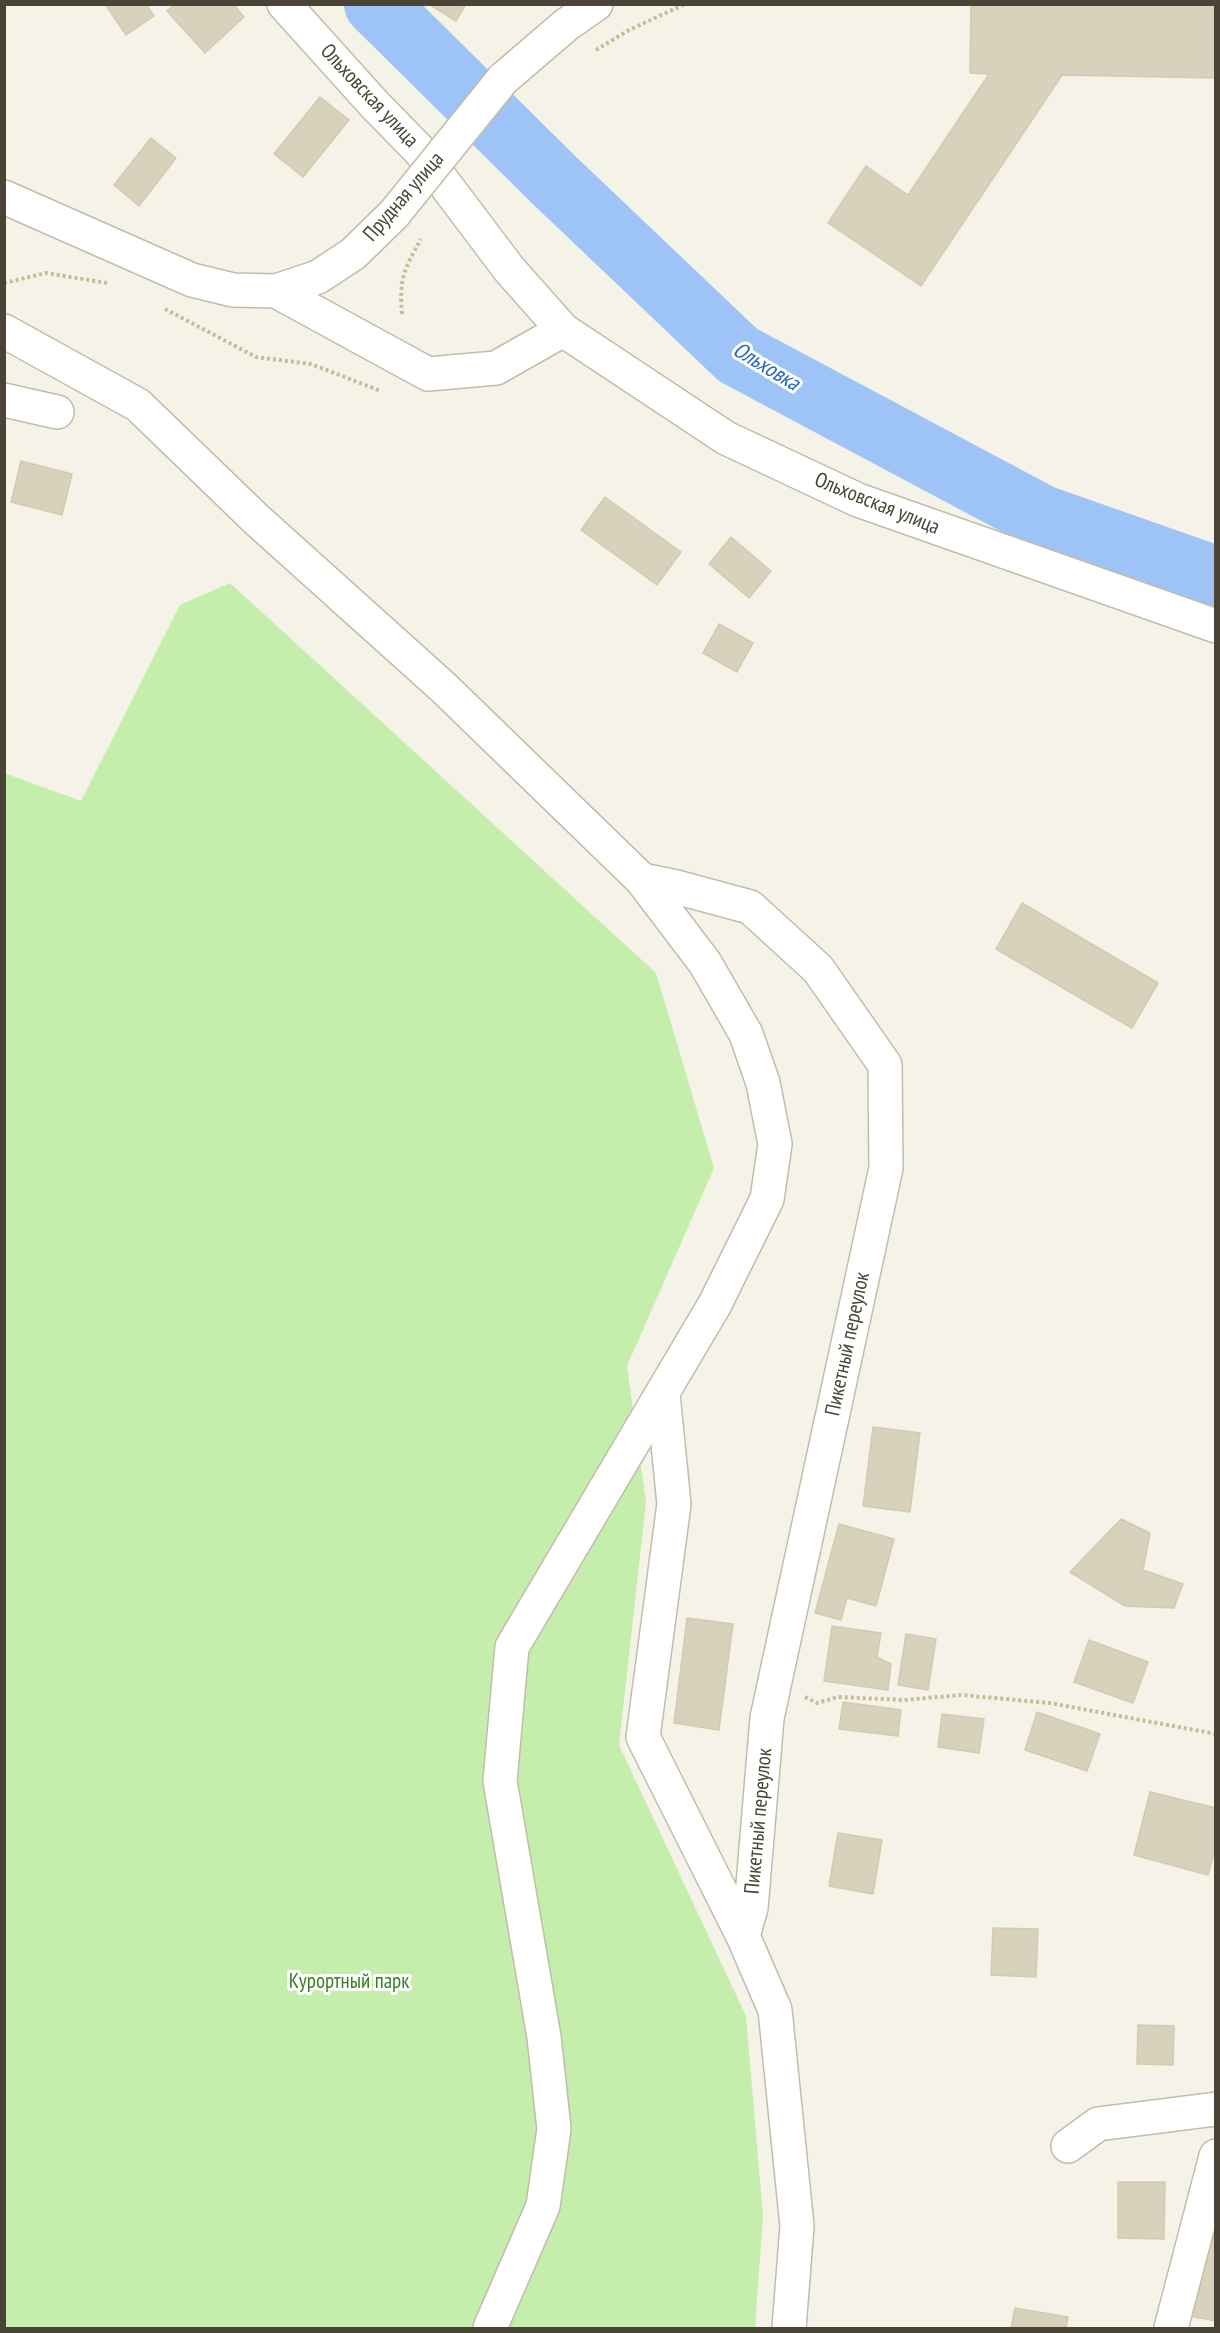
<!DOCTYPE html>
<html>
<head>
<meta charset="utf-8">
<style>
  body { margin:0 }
  #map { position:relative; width:1220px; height:2333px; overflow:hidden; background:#f5f3e7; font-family:"PT Sans Narrow",sans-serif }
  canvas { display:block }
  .frame { position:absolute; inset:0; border:6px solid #494435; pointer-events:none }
</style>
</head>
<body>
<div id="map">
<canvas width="1220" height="2333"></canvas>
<div class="frame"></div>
</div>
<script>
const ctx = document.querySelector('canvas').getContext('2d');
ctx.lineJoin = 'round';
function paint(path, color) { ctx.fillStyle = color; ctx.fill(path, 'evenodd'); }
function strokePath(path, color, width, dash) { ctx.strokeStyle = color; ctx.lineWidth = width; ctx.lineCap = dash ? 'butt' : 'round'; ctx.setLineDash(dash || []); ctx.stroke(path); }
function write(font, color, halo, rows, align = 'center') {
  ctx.font = font + ' "PT Sans Narrow",sans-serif'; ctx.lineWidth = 6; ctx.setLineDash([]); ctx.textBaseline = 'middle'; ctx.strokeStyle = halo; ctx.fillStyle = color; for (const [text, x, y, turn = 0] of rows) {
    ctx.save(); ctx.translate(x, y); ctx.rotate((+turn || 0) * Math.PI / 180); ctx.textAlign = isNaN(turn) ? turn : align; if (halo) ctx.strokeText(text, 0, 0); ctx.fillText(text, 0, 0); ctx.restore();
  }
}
paint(new Path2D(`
  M230,583L656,973L714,1168L627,1366L646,1502L619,1745L746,2016L763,2216L755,2328H5L4,773L81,801L180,605Z`), '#c5edac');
strokePath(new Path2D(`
  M376,4L554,180L738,355L1042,517L1216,578`), '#9ec4f7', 64);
const building = new Path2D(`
  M105,4H146L154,16L126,35Z
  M175,4H233L244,17L205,53L167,11Z
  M429,4H466L456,21Z
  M971,4H1216V78L1062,75L921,286L828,223L866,166L908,195L989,74L970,73Z
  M320,97L349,120L303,177L274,154Z
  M151,138L176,158L139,206L114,185Z
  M21,461L72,474L62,515L11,502Z
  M605,497L681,552L657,585L581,530Z
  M731,537L771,571L749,598L709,564Z
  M719,624L753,643L737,672L703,653Z
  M1022,903L1158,983L1132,1028L996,949Z
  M873,1427L920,1433L910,1512L863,1506Z
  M1121,1519L1150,1533L1143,1570L1183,1584L1174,1608L1125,1606L1070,1572Z
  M839,1524L894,1539L876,1606L847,1598L841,1620L815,1613Z
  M687,1618L733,1624L719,1730L674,1723Z
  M832,1626L881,1633L877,1657L891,1664L888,1690L824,1681Z
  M906,1634L936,1639L928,1690L898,1685Z
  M1089,1640L1148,1662L1133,1703L1074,1682Z
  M843,1702L901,1710L898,1736L839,1729Z
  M1037,1712L1100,1734L1087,1771L1025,1750Z
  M942,1714L984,1719L979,1753L938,1747Z
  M1150,1792L1216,1808V1846L1208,1875L1134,1855Z
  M838,1833L882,1840L873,1894L829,1886Z
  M993,1928L1038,1929L1036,1977L991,1975Z
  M1138,2025L1174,2026L1173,2065L1137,2064Z
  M1118,2182H1165L1164,2239L1118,2238Z
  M1216,2222V2321L1189,2316Z
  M1015,2308L1068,2317L1066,2328H1011Z`);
paint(building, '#d8d1bb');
strokePath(building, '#d3cbae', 1.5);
const minor = new Path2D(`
  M284,4L375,105L420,151L509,269L563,330L726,438L858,500L1216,626
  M503,79L566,25L596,4
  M4,197L192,280L233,290L276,291L318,277L353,254L394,214
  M276,291L428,374L496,368L563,330
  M4,331L138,405L256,519L444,688L642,880L705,963L746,1034L763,1083L775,1144L767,1199L715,1304L512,1647L500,1781L544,2037L554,2129L543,2206L490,2328
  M4,400L57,412
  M642,880L676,887L750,907L818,969L885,1065L886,1168L767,1718L751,1908L743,1936
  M663,1394L674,1504L643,1737L743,1936L775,2010L797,2226L789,2328
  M1068,2146L1098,2124L1216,2109
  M1171,2328L1216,2156`);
strokePath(minor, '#c2bda9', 36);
strokePath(new Path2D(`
  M596,50L629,30L685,4
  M4,283L46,273L107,283
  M165,309L256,357L311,364L381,391
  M402,314C399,278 404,270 421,239
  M805,1697L817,1703L838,1697L904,1700L961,1695L1050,1703L1216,1734`), '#c5bc98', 4, [3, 3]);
strokePath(minor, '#fff', 33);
const minorBridge = new Path2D(`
  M394,214L503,79`);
strokePath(minorBridge, '#c2bda9', 36, []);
strokePath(minorBridge, '#fff', 33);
write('21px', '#494435', '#fff', [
  ["Ольховская улица",369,96,47],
  ["Прудная улица",404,197,-49],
  ["Ольховская улица",877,504,22],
  ["Пикетный переулок",848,1344,-78],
  ["Пикетный переулок",759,1821,-85]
]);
write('21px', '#378122', '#fff', [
  ["Курортный парк",349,1982]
]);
write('italic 22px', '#2364c0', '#fff', [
  ["Ольховка",766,367,31]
]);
</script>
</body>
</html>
